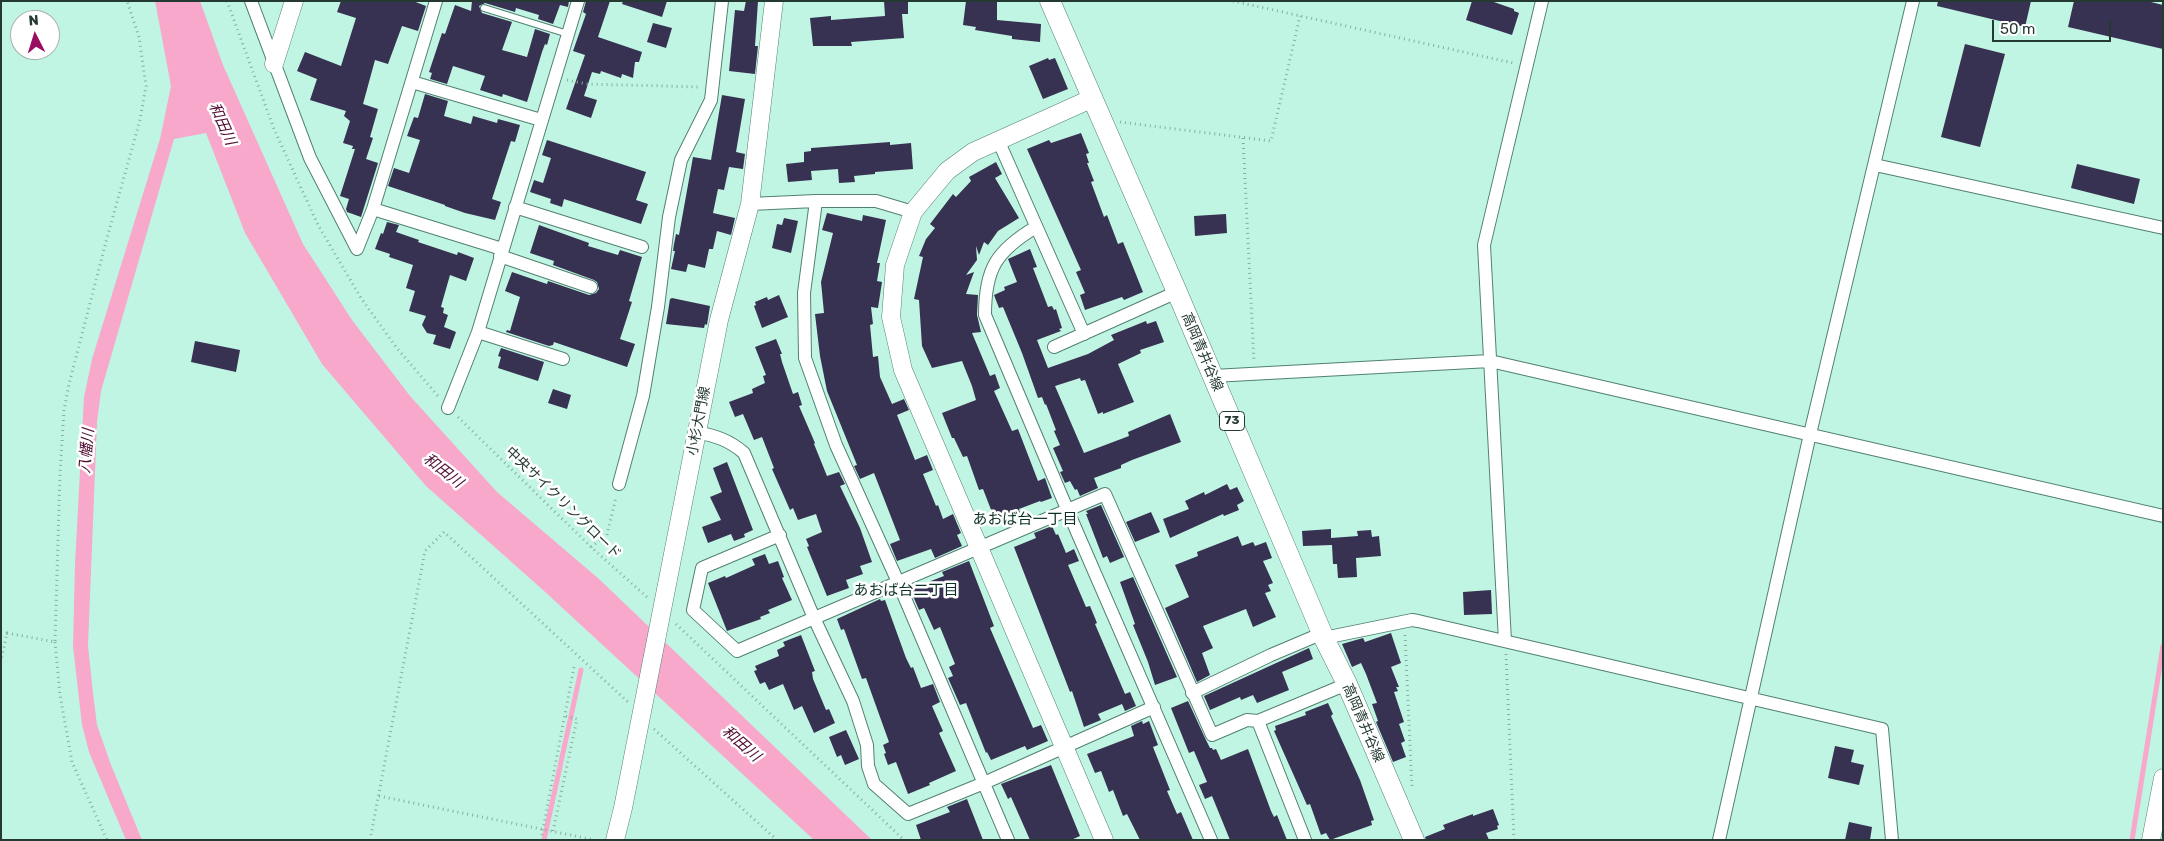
<!DOCTYPE html>
<html>
<head>
<meta charset="utf-8">
<style>
  body { margin:0 }
  #map { position:relative; width:2164px; height:841px; overflow:hidden; background:#c1f5e3; font-family:Rubik,sans-serif }
  canvas { display:block }
  .frame { position:absolute; inset:0; border:2px solid #253933; pointer-events:none }
  .north { position:absolute; left:10px; top:10px; width:50px; height:50px; box-sizing:border-box; background:#fff; border:1px solid #a8b0ad; border-radius:50%; rotate:355deg; font-size:14px; font-weight:700; line-height:20px; text-align:center; color:#253933 }
  .north::after { content:''; display:block; margin:auto; width:18px; height:22px; background:#990e61; clip-path:polygon(50% 0,100% 100%,50% 72%,0 100%) }
  .scale { position:absolute; left:1992px; top:20px; width:119px; height:22px; box-sizing:border-box; border:2px solid #253933; border-top:0; padding-left:6px; font-size:15px; line-height:18px; white-space:nowrap; color:#253933; -webkit-text-stroke:4px #fff; paint-order:stroke }
</style>
</head>
<body>
<div id="map">
<canvas width="2164" height="841"></canvas>
<div class="frame"></div>
<div class="north">N</div>
<div class="scale">50 m</div>
</div>
<script>
const ctx = document.querySelector('canvas').getContext('2d');
ctx.lineJoin = 'round';
function paint(path, color) { ctx.fillStyle = color; ctx.fill(path, 'evenodd'); }
function strokePath(path, color, width, dash) { ctx.strokeStyle = color; ctx.lineWidth = width; ctx.lineCap = dash ? 'butt' : 'round'; ctx.setLineDash(dash || []); ctx.stroke(path); }
function write(font, color, halo, rows, align = 'center') {
  ctx.font = font + ' Rubik,"Noto Sans JP",sans-serif'; ctx.lineWidth = 5; ctx.setLineDash([]); ctx.textBaseline = 'middle'; ctx.strokeStyle = halo; ctx.fillStyle = color; for (const [text, x, y, turn = 0] of rows) {
    ctx.save(); ctx.translate(x, y); ctx.rotate((+turn || 0) * Math.PI / 180); ctx.textAlign = isNaN(turn) ? turn : align; if (halo) ctx.strokeText(text, 0, 0); ctx.fillText(text, 0, 0); ctx.restore();
  }
}
paint(new Path2D(`
  M155,1H200L223,65L303,244L352,320L410,396L497,492L599,579L872,840H814L543,590L426,486L322,364L245,233L206,133L174,139L101,391L97,422L88,646L93,693L97,725L111,765L142,840H126L89,752L82,725L73,646L75,564L84,397L92,359L160,139L171,86Z`), '#f7a8cb');
strokePath(new Path2D(`
  M544,840L581,670
  M2132,840L2163,646`), '#f7a8cb', 5);
paint(new Path2D(`
  M341,1H413L426,6L418,31L402,26L388,64L375,60L363,104L378,109L370,137L373,138L366,159L378,163L361,217L347,212L346,209L349,199L340,196L355,149H352L353,146L343,143L350,121L344,116L346,111L310,100L317,79L297,71L305,52L341,66L356,18L337,12Z
  M472,1H569L568,7L560,5L553,24L538,19L539,15L516,8L515,12L485,3L479,6L482,13L512,22L502,50L527,57L535,29L550,34L547,45L545,44L542,52L527,102L503,94L502,97L480,90L485,76L453,66L447,84L430,79L432,73L429,72L442,33L445,34L455,5L471,11Z
  M586,1H610L598,37L642,52L639,62H635L633,78L622,74L621,78L601,71L600,74L592,72L584,96L597,100L591,118L566,109L585,55L573,51L586,14L583,12Z
  M623,1H667L662,17L622,4Z
  M746,1H758L755,46H758L755,74L729,71L735,10L744,11Z
  M884,1H908V14H902L904,38L851,42L852,46H813L810,18L831,16V20L885,16Z
  M966,1H997V20L1041,24L1040,42L1012,39V36L975,30L976,27L963,25Z
  M1472,1H1491L1514,9V11L1519,13L1512,35L1466,20Z
  M1938,1H2031L2025,27L1937,6Z
  M2074,1H2147L2163,5V49L2068,27Z
  M653,23L672,28L666,48L647,42Z
  M1965,44L2005,54L1980,147L1941,137Z
  M1048,58L1049,60L1055,58L1068,89L1043,99L1029,66Z
  M425,94L448,101L444,116L471,124L473,116L497,123L498,119L520,125L515,142L511,141L492,199L501,202L495,220L465,213L445,206V205L388,186L394,168L409,173L420,140L407,136L414,117L418,118Z
  M722,95L745,99L736,152L745,154L743,169L729,167L724,190L718,189L713,213L735,218L731,235L717,231L713,249H709L705,268L688,264L686,272L671,269L675,251H673L674,244L676,234L679,235L693,157L711,160Z
  M1081,133L1089,153L1086,154L1089,163H1087L1094,181L1091,182L1104,217L1107,215L1118,244L1123,242L1143,292L1124,300L1122,297L1085,310L1080,295L1085,293L1076,272L1081,270L1027,149L1049,140L1051,143Z
  M547,140L646,172L636,200L648,204L641,224L564,199L562,207L550,203L551,199L530,192L534,180L543,183L551,158L542,155Z
  M890,142V145L911,143L913,169L875,172V174L854,176L855,182L839,183L838,169L811,171L812,180L788,182L786,164L804,162V152L811,151V148Z
  M996,162L1002,174L995,178L1019,218L998,231L988,245L984,242L979,255L976,246L977,260L966,275L974,272L966,294L978,295L977,315L981,332L972,333L990,376L995,374L1000,388L994,391L1012,431L1018,429L1038,481L1045,478L1052,498L1041,502L1040,501L1019,509L1020,513L995,520L983,489L979,490L967,456L963,457L954,438H952L942,413L976,400L972,386L962,361L932,368L922,346L919,300L914,299L923,257L919,256L926,239L935,228L930,224L953,194L956,197L971,181L969,177Z
  M2077,164L2140,179L2134,204L2071,188Z
  M827,213L862,221L863,215L886,220L877,263H880L877,281L882,282L878,308L871,307L873,324L870,325L873,357L878,356L880,377L892,404L904,399L909,410L897,415L915,460L927,455L933,470L923,474L936,506L938,505L943,519L953,514L961,533L957,535L962,546L935,558L931,549L897,561L890,544L900,540L874,473L860,479L854,466L857,465L827,391L820,356L815,314L824,313L821,282L833,233L822,230Z
  M1226,214L1227,233L1195,236L1194,216Z
  M784,218L798,221L791,253L772,248L777,224L782,225Z
  M387,222L399,225L396,232L419,240L418,242L457,255L458,252L474,258L466,281L450,275L442,303L441,307L444,308L443,313L448,315L444,327L456,332L450,349L433,344L436,335L427,333L422,325L426,316L409,311L415,291L406,288L413,265L389,257L390,254L375,249L381,233L383,234Z
  M539,225L589,243L588,246L618,255L620,250L642,257L629,301L632,302L620,339L635,344L627,367L554,342L553,345L549,346L506,332L507,330L510,331L520,297L505,291L512,272L547,284L548,281L589,295L596,293L599,289L597,282L594,280L553,265L554,261L530,253Z
  M1030,249L1037,267L1033,268L1048,307L1052,306L1054,310L1056,309L1062,328L1059,329L1061,331L1037,340L1048,368L1088,354L1114,340L1111,335L1146,321L1147,324L1156,321L1164,342L1140,350L1141,353L1118,364L1134,402L1103,414V412L1098,414L1085,380L1081,381L1080,378L1055,386L1084,453L1129,436L1128,432L1170,414L1181,442L1132,460L1121,465V468L1094,478L1098,488L1080,496L1077,489L1075,490L1070,481L1065,483L1060,472L1063,471L1053,448L1060,445L1054,431L1056,430L1046,404L1045,405L1042,397L1038,398L1022,353L1003,307L999,308L994,295L1005,290L1004,287L1017,282L1008,259Z
  M779,295L788,317L762,328L754,306L756,305L755,302L767,297L768,300Z
  M672,298L710,306L707,325L705,324L704,328L666,324L670,299Z
  M776,339L782,354H780L782,362L793,394L798,392L802,405L799,406L815,443L814,444L827,476L839,472L845,484L840,486L860,528L872,562L860,566L863,574L846,580L849,588L827,596L807,547L809,546L806,539L822,532L816,514L798,520L793,508L790,510L772,469L774,468L762,437L754,440L743,414L735,417L729,402L753,393L752,389L765,383L763,376L766,375L755,347Z
  M195,341L240,350L236,372L191,362Z
  M501,348L544,362L538,381L498,368L501,357L498,356Z
  M553,389L571,395L567,409L548,403Z
  M727,462L753,530L744,534L745,537L734,541L731,534L708,543L702,527L721,520L710,497L722,492L713,468Z
  M1227,484L1230,490L1237,487L1244,501L1237,505L1239,510L1224,516L1223,514L1170,538L1163,519L1189,509L1185,501L1204,492L1205,495Z
  M1101,505L1124,557L1110,563L1107,556L1103,558L1086,514H1088L1086,511Z
  M1151,512L1160,532L1135,542L1126,522Z
  M1052,526L1056,535L1058,534L1066,553L1074,549L1079,561L1068,565L1086,607L1090,606L1097,623L1095,624L1125,694L1130,692L1136,706L1125,711L1122,704L1098,714L1101,720L1084,727L1072,691L1070,692L1014,547L1036,538L1034,533Z
  M1331,529V538L1358,536L1357,531L1371,530L1372,537L1379,536L1381,556L1356,558L1357,577L1338,578L1337,564H1333L1332,545L1303,546L1302,531Z
  M1238,536L1242,546L1253,542L1255,546L1266,542L1272,558L1263,561L1273,583L1268,585L1271,591L1265,593L1276,617L1253,627L1246,609L1203,626L1213,648L1202,653L1210,675L1197,682L1165,608L1189,597L1175,565L1198,556L1197,552Z
  M765,554L769,564L778,561L784,577L782,578L792,600L768,610L770,613L760,617L761,619L727,631L708,583L725,576L726,578L755,565L752,559Z
  M969,561L994,626L990,628L1033,728L1041,725L1048,741L1027,750L1025,746L991,760L987,752L986,753L966,703L960,705L948,678L953,676L949,667L955,664L940,627L934,630L924,608L919,610L910,589L944,576L942,572Z
  M1133,577L1177,677L1155,685L1148,662L1133,625L1135,624L1120,582Z
  M1491,590L1492,614L1464,615L1463,592Z
  M880,599L881,601L885,600L906,658L911,668L913,667L921,688L933,684L940,702L932,706L943,731L939,733L956,771L929,783L930,785L908,794L896,762L888,765L884,754L886,753L883,745L889,742L866,678L862,679L844,629L841,630L837,619Z
  M1391,633L1401,663L1391,667L1399,687H1396L1398,691L1394,692L1404,722L1399,724L1405,741L1401,743L1406,757L1393,762L1376,722L1378,721L1372,704L1377,703L1366,674L1361,663L1352,667L1342,644L1363,638L1365,642Z
  M801,635L815,671L812,672L813,679L826,710L829,709L835,723L814,733L802,706L794,710L783,684L769,690L765,682L760,684L754,671L757,670L755,666L779,656L777,650L785,646L783,642Z
  M1309,648L1313,659L1282,672L1289,690L1257,703L1253,695L1241,700L1240,697L1210,710L1204,696Z
  M1188,701L1205,738L1210,748H1212L1213,750L1216,749L1221,760L1248,749L1271,811L1274,817L1277,815L1287,840H1230L1212,796L1205,799L1199,785L1207,782L1194,751L1189,753L1171,708Z
  M1328,703L1333,714L1331,716L1360,780L1374,820L1371,821L1372,825L1330,840L1326,833L1321,835L1310,804L1307,805L1274,731L1276,730L1275,726L1306,715L1305,712Z
  M1142,721L1143,724L1149,721L1158,745L1153,747L1170,790L1167,791L1177,814L1181,812L1193,840H1140L1127,814L1123,816L1113,790L1109,792L1101,771L1095,773L1087,754L1134,736L1131,726Z
  M846,730L859,759L845,765L841,755L837,757L829,737Z
  M1835,746L1854,750L1851,762L1864,765L1859,785L1828,778Z
  M1051,765L1080,836L1071,840H1030L1011,797L1008,799L1001,784Z
  M967,799L983,840H921L916,825L950,812L947,807Z
  M1493,809L1499,825L1497,826L1498,829L1486,833L1489,840H1426L1425,837L1445,829L1443,825L1473,814V816Z
  M1849,822L1872,827L1870,840H1845Z`), '#373152');
const lane = new Path2D(`
  M484,8L568,34`);
const street = new Path2D(`
  M251,1L310,158L357,249L373,209L436,1
  M412,82L541,120
  M998,140L1084,334
  M1875,165L2163,228
  M816,201L804,293L805,358L836,445L898,582L1008,840
  M750,204L816,201H876L913,212
  M515,207L642,247
  M373,209L502,249
  M1036,227C996,251 985,269 985,315L1067,509L1211,840
  M500,256L591,287
  M478,332L563,359
  M1054,347L1177,292
  M1213,376L1490,361L2163,516
  M448,408L478,332L578,1
  M696,432C716,436 729,440 744,453L814,618L853,701L867,745L868,766L874,784L908,814L984,783L1154,707
  M619,484L643,396L658,307L669,217L681,160L711,100L722,1
  M780,535L702,568L693,610L737,651L1105,494L1212,735L1247,720L1258,721
  M1324,638L1412,620L1418,621L1882,729L1892,840
  M1505,641L1484,245L1542,1
  M1192,693L1271,655L1323,633
  M1305,840L1258,721L1347,684
  M1719,840L1810,434L1913,1`);
const secondary = new Path2D(`
  M274,64L294,1
  M1093,98L973,152L947,171L913,212L895,265L891,317L903,370L1104,840
  M615,840L623,808L719,320L750,204L774,1
  M2151,840L2163,778`);
const primary = new Path2D(`
  M1050,1L1177,292L1324,638L1347,684L1414,840`);
strokePath(lane, '#518171', 8);
strokePath(street, '#518171', 14);
strokePath(secondary, '#518171', 19);
strokePath(primary, '#518171', 21);
strokePath(new Path2D(`
  M227,1L274,129L318,225L361,298L396,347L438,396
  M1233,1L1513,63
  M567,80L587,84L700,87
  M1120,122L1271,141L1300,16
  M1243,138L1254,362
  M458,417L591,547L649,599
  M591,547L607,535L616,497
  M676,624L904,840
  M1,632L7,633L1,661
  M7,633L55,642L60,473L64,410L69,384L107,238L140,120L146,86L139,37L127,1
  M1405,635L1412,789
  M55,642L60,695L72,762L107,840
  M1506,654L1514,840
  M654,729L777,840
  M379,796L595,840
  M553,831L577,719L565,716
  M370,840L425,551L444,532L629,703
  M541,840L574,667`), '#86aea0', 3, [1, 4]);
strokePath(lane, '#fff', 6);
strokePath(street, '#fff', 12);
strokePath(secondary, '#fff', 18);
strokePath(primary, '#fff', 20);
for (const [x, y, w] of [
  [1232,421,25]
]) { const box = new Path2D(); box.roundRect(x - w / 2, y - 9.5, w, 19, 4); ctx.fillStyle = '#fff'; ctx.fill(box); strokePath(box, '#253933', 1); }
write('bold 12px', '#253933', null, [
  ["73",1232,421]
]);
write('14px', '#253933', '#fff', [
  ["高岡青井谷線",1202,352,67],
  ["小杉大門線",699,421,-79],
  ["中央サイクリングロード",563,503,44],
  ["高岡青井谷線",1363,723,67]
]);
write('italic 15px', '#500c32', '#fff', [
  ["和田川",222,124,66],
  ["八幡川",87,451,-85],
  ["和田川",443,471,38],
  ["和田川",741,744,41]
]);
write('15px', '#0b3127', '#fff', [
  ["あおば台一丁目",1025,520],
  ["あおば台二丁目",906,591]
]);
</script>
</body>
</html>
